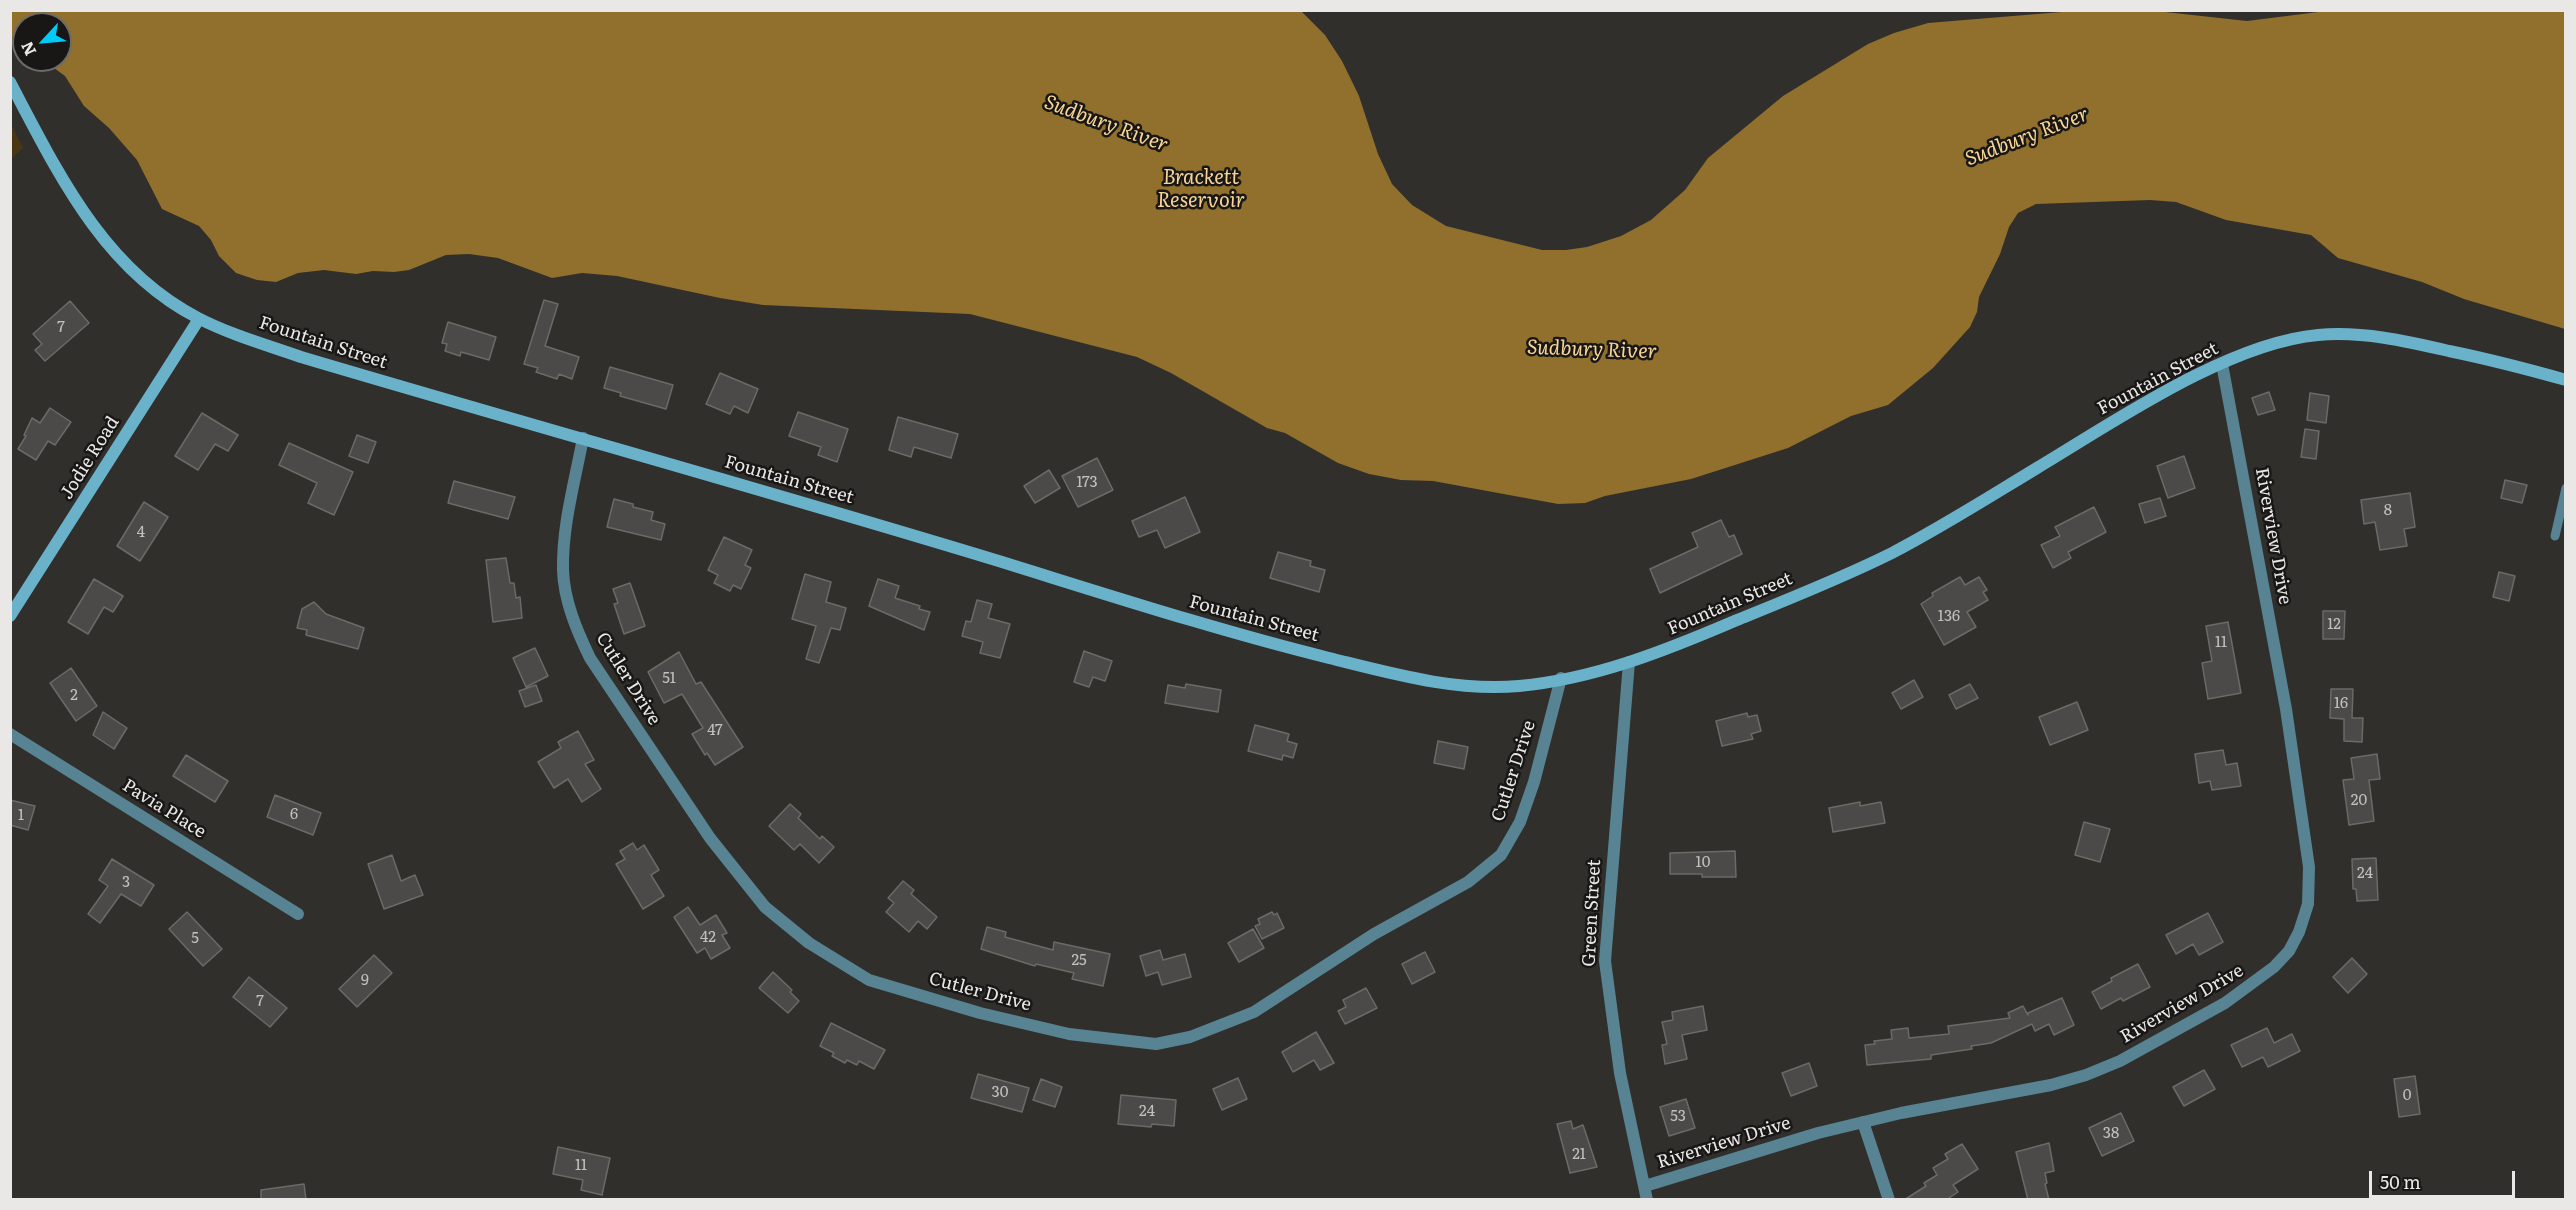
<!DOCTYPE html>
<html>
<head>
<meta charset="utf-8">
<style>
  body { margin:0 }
  #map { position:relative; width:2576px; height:1210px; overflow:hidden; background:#302f2c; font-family:Literata,serif }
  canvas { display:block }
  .frame { position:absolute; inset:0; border:12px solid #e9e8e6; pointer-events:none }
  .north { position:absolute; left:12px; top:12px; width:60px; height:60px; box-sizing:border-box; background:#181716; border:2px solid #6c6b69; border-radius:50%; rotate:244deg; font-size:16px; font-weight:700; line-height:24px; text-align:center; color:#e9e8e6 }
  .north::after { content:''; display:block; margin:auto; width:21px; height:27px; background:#00cbf8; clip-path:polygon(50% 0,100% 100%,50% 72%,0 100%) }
  .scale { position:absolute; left:2369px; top:1171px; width:146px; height:27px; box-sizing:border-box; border:3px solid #e9e8e6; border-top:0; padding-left:8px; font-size:18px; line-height:21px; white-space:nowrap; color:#e9e8e6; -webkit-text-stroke:4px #181716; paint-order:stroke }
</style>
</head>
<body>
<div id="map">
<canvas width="2576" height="1210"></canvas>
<div class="frame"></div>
<div class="north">N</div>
<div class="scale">50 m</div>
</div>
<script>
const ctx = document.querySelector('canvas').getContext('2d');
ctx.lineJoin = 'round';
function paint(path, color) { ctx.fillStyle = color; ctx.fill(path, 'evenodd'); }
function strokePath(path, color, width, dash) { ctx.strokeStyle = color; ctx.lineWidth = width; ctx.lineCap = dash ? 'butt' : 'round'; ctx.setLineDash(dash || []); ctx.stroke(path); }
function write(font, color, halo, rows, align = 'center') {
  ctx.font = font + ' Literata,serif'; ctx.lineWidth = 5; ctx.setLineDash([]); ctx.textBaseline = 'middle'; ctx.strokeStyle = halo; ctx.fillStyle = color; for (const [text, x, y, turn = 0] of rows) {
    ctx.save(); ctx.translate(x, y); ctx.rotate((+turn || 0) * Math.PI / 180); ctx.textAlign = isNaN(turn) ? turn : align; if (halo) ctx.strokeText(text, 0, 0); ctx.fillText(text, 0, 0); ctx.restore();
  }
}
paint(new Path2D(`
  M11,124L23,148L11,159H10Z`), '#493714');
paint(new Path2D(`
  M2086,10L2156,11L2247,21L2334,10L2565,11V329L2464,299L2422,282L2338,258L2311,235L2226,220L2176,202L2150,200L2036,204L2018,213L2009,227L2000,254L1979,297L1977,312L1970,327L1933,368L1888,405L1851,416L1788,448L1691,479L1605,496L1585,503L1558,504L1433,481L1401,480L1369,474L1338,463L1285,433L1267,428L1171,373L1137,357L970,314L763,305L720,298L617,276L582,273L552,278L498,258L469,254L446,255L409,270L394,272L373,271L356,274L324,270L298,273L276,282L257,280L236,273L219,256L211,240L199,226L162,209L137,160L109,128L84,106L65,76L43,60H60V24H24V47L10,42L11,10L1301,11L1325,35L1342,61L1359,96L1378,154L1392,184L1412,205L1446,226L1542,250H1566L1587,247L1621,236L1651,220L1685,190L1708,158L1783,96L1868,44L1894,33L1928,23Z`), '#916f2c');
const building = new Path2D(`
  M544,300L558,304L545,346L579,357L572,379L559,374L557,379L536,372L538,368L524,364Z
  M70,301L89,323L45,361L35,350L42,344L33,334Z
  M448,322L496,337L489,360L461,352L460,356L445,351L447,344L442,343Z
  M610,367L673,385L666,409L620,396L621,393L604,388Z
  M720,373L758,389L748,413L734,406L730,414L706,404Z
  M2269,392L2275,410L2258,415L2252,398Z
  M2310,393L2329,396L2326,423L2307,420Z
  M50,408L71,422L55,445L48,441L36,460L18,449L26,436L24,435L32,418L40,423Z
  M798,412L848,429L837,462L818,455L821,447L789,436Z
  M202,413L238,435L228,451L215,444L198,470L175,456Z
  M898,417L958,434L951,458L914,447L911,457L889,450Z
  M2305,429L2319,431L2316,459L2301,457Z
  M357,435L376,442L368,463L349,456Z
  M289,443L353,472L334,515L308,503L317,483L279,465Z
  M2184,456L2195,488L2168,498L2157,466Z
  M1097,458L1113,490L1078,507L1062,476Z
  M1049,470L1060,488L1035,503L1024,486Z
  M2505,480L2527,485L2522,503L2501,498Z
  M454,481L515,497L508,519L448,503Z
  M2410,493L2415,527L2404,529L2407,546L2380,550L2375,522L2364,524L2361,500Z
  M1185,497L1200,532L1165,548L1157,530L1139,537L1132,521Z
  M2160,498L2166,516L2145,523L2139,504Z
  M614,499L633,504V507L653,512L651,520L665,524L661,540L607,527Z
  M144,502L168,517L140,561L117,546Z
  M2094,507L2106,532L2068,552L2071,558L2053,568L2041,545L2060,536L2055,527Z
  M1721,520L1729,537L1734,535L1742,554L1660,593L1650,569L1698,547L1692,533Z
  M724,537L752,550L745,565L751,568L741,589L733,585L730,591L714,583L718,575L708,570Z
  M1278,552L1311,561L1310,566L1325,570L1319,592L1270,578Z
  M506,558L510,583H514L516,598L520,597L522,618L493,622L486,560Z
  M2499,572L2515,576L2509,601L2493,597Z
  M805,574L831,582L826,602L846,608L840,630L831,628L819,663L806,659L816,626L792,619Z
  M1960,577L1965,585L1979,577L1987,590L1983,592L1988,600L1967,612L1976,627L1944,645L1921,604L1933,596L1932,593Z
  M94,579L123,596L113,612L104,607L88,634L68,622Z
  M878,579L899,586L895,598L920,606L919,609L930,612L924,630L869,606Z
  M630,583L645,626L624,634L614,604L618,603L613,589Z
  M977,600L992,604L988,618L1010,624L1000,658L980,653L983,642L962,636L966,621L971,622Z
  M314,602L326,614L364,628L358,649L306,635L307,630L297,628L302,609Z
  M2323,611H2345L2344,639H2323Z
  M2228,622L2241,693L2208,699L2202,663L2212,661L2206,626Z
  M535,648L548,676L526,687L513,658Z
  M1084,651L1112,661L1105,681L1093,677L1089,687L1074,682Z
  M679,652L696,684L701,682L743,747L715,765L707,753L705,755L692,734L703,728L682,694L664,703L648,672Z
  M71,668L97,706L76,721L50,683Z
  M1914,680L1923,697L1901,709L1892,693Z
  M1186,684L1221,690L1218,712L1165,703L1168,685L1185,688Z
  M1970,684L1978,698L1956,709L1949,695Z
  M536,685L542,701L525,707L519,691Z
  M2331,689H2353L2352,718H2363L2362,742L2344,741V719L2330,718Z
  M2077,702L2088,730L2050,745L2039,717Z
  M103,712L127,728L114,749L93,735Z
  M1747,713L1748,717L1757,715L1761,731L1751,734L1753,739L1722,746L1716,721Z
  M1255,725L1289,734L1287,741L1297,744L1293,758L1283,755L1282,760L1248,751Z
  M578,731L594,760L585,764L601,789L582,802L568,779L554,788L538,762L561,748L558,742Z
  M1438,741L1468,747L1464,769L1434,763Z
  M2223,750L2226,765L2237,763L2241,786L2212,790L2210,781L2199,783L2195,754Z
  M2377,754L2380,779L2369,780L2374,821L2349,825L2343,780L2354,779L2351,758Z
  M186,755L228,781L215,802L173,776Z
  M275,795L321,813L313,835L267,817Z
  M10,800L35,806L28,830L10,825Z
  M1860,802V806L1881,802L1885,823L1833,832L1829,808Z
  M790,804L801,814L798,818L820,839L822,836L834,847L819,863L800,844L794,850L769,826Z
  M2084,822L2110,829L2100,862L2075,855Z
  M633,843L637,850L644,845L659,870L651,875L664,896L643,909L616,864L625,859L620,851Z
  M1735,851L1736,877H1702V874H1670V853Z
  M392,855L401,881L415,875L423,895L384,909L368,864Z
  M2376,858L2378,900L2357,901L2356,889H2353L2352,859Z
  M112,859L154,885L141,906L121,894L100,923L88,914L108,886L99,880Z
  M903,881L914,890L911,894L937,917L927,929L918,921L909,932L886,912L894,903L888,898Z
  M688,907L700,925L716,915L727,933L722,935L730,948L711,959L705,948L697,953L674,917Z
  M187,912L222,949L203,966L169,929Z
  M1272,912L1274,915L1277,913L1284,928L1262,939L1255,926L1260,924L1258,919Z
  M2208,913L2223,942L2199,955L2193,944L2176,954L2166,935Z
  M987,927L1006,932L1005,937L1053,950L1054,942L1110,954L1103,986L1072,979L1074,973L1036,964L1035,966L981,949Z
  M1253,929L1264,948L1239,962L1228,943Z
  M1160,950L1163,960L1185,954L1191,977L1162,985L1158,972L1146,976L1140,956Z
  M1425,952L1435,972L1412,984L1402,964Z
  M374,955L392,973L357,1007L339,989Z
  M2352,958L2367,974L2348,993L2333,977Z
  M2138,964L2150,987L2123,1001L2121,998L2101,1009L2092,992L2112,981L2111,978Z
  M773,972L792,990L790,992L799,1001L788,1013L759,988Z
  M249,977L287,1008L270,1027L233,997Z
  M1366,988L1377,1008L1345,1024L1338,1011L1346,1007L1343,1000Z
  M2062,998L2074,1025L2054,1035L2049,1024L2035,1031L2032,1024L1991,1043L1971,1046L1972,1049L1931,1055V1059L1867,1065L1865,1045L1875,1044L1874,1041L1892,1039L1891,1030L1908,1028L1909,1038L1949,1034L1948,1026L2010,1018L2008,1013L2023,1006L2028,1015V1013Z
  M1703,1006L1707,1030L1682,1035L1687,1059L1665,1064L1662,1045L1667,1044L1662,1022L1673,1020L1672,1012Z
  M831,1023L885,1050L874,1069L859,1061L857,1065L847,1060L845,1063L832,1056L834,1053L820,1046Z
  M2267,1028L2274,1043L2292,1034L2300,1051L2268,1067L2263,1057L2242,1067L2231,1045Z
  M1316,1032L1334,1063L1320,1070L1314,1060L1293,1072L1282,1052Z
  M1809,1063L1817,1086L1791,1096L1782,1073Z
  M2204,1070L2215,1089L2184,1106L2173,1087Z
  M978,1074L1029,1088L1022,1112L971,1098Z
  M2415,1076L2420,1114L2399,1117L2394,1079Z
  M1238,1078L1247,1099L1222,1110L1213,1089Z
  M1041,1079L1062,1087L1055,1107L1033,1100Z
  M1121,1095L1176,1100L1174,1126L1152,1124L1151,1127L1118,1124Z
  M1686,1099L1695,1128L1669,1136L1660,1107Z
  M2121,1113L2134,1141L2102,1156L2089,1128Z
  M1571,1121L1573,1129L1583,1125L1597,1167L1570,1173L1557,1124Z
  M2049,1143L2054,1171L2045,1173L2047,1183L2045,1184L2049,1200H2028L2016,1152Z
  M1962,1144L1978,1169L1953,1185L1958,1192L1946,1200H1904L1926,1186L1924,1183L1937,1175L1933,1168L1948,1159L1945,1154Z
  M558,1147L610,1158L602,1195L581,1190L583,1180L553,1174Z
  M304,1184L306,1200H261V1190Z`);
paint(building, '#4c4a48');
strokePath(building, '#6b6a67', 1.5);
strokePath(new Path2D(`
  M2555,536L2566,488`), '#578392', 9);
strokePath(new Path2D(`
  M583,438C575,481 562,526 563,570C564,601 577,631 590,658L710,838L765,907L809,943L869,980L980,1013L1069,1034L1156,1044L1190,1037L1254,1012L1374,934L1468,882L1501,855L1520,822L1534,782L1561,678
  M1629,662L1605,961L1620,1073L1647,1200
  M10,734L298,914
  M1863,1122L1889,1200
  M1645,1186L1818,1133L1901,1113L2051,1085L2086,1075L2120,1061L2225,1003L2274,967L2289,951L2299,932L2308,904L2309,867L2286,709L2222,364`), '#578392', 12);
strokePath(new Path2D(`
  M10,82C58,173 103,269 198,318C231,335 267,345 301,357C540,428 780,494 1018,567C1121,599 1224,632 1329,658C1390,673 1456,692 1519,686C1595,679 1667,650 1737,620C1789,599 1842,578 1892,553C1942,527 1989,497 2037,468C2114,422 2228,343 2318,335C2362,331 2406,341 2449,351C2488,359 2527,369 2566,380
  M10,616L199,319`), '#6ab2ca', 12);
write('15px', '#c2c0be', null, [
  ["7",61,328],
  ["173",1087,483],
  ["8",2388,511],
  ["4",141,533],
  ["136",1949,617],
  ["12",2334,625],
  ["11",2221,643],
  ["51",669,679],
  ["2",74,696],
  ["16",2341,704],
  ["47",715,731],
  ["20",2359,801],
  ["6",294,815],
  ["1",21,816],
  ["10",1703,863],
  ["24",2365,874],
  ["3",126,883],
  ["42",708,938],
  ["5",195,939],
  ["25",1079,961],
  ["9",365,981],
  ["7",260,1002],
  ["30",1000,1093],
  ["0",2407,1096],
  ["24",1147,1112],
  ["53",1678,1117],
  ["38",2111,1134],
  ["21",1579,1155],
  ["11",581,1166]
]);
write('18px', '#e9e8e6', '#181716', [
  ["Fountain Street",323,343,18],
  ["Fountain Street",2158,379,-28],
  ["Jodie Road",90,458,-58],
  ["Fountain Street",789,480,16],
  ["Riverview Drive",2273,536,80],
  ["Fountain Street",1730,604,-23],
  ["Fountain Street",1254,619,15],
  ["Cutler Drive",628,679,58],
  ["Cutler Drive",1514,771,-72],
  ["Pavia Place",164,809,32],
  ["Green Street",1592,913,-87],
  ["Cutler Drive",980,992,15],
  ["Riverview Drive",2182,1004,-30],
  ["Riverview Drive",1724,1143,-17]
]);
write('italic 20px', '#f8d596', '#181716', [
  ["Sudbury River",1106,124,20],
  ["Sudbury River",2027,137,-21],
  ["Brackett",1201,178],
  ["Reservoir",1201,201],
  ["Sudbury River",1592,350,2]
]);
</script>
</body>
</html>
